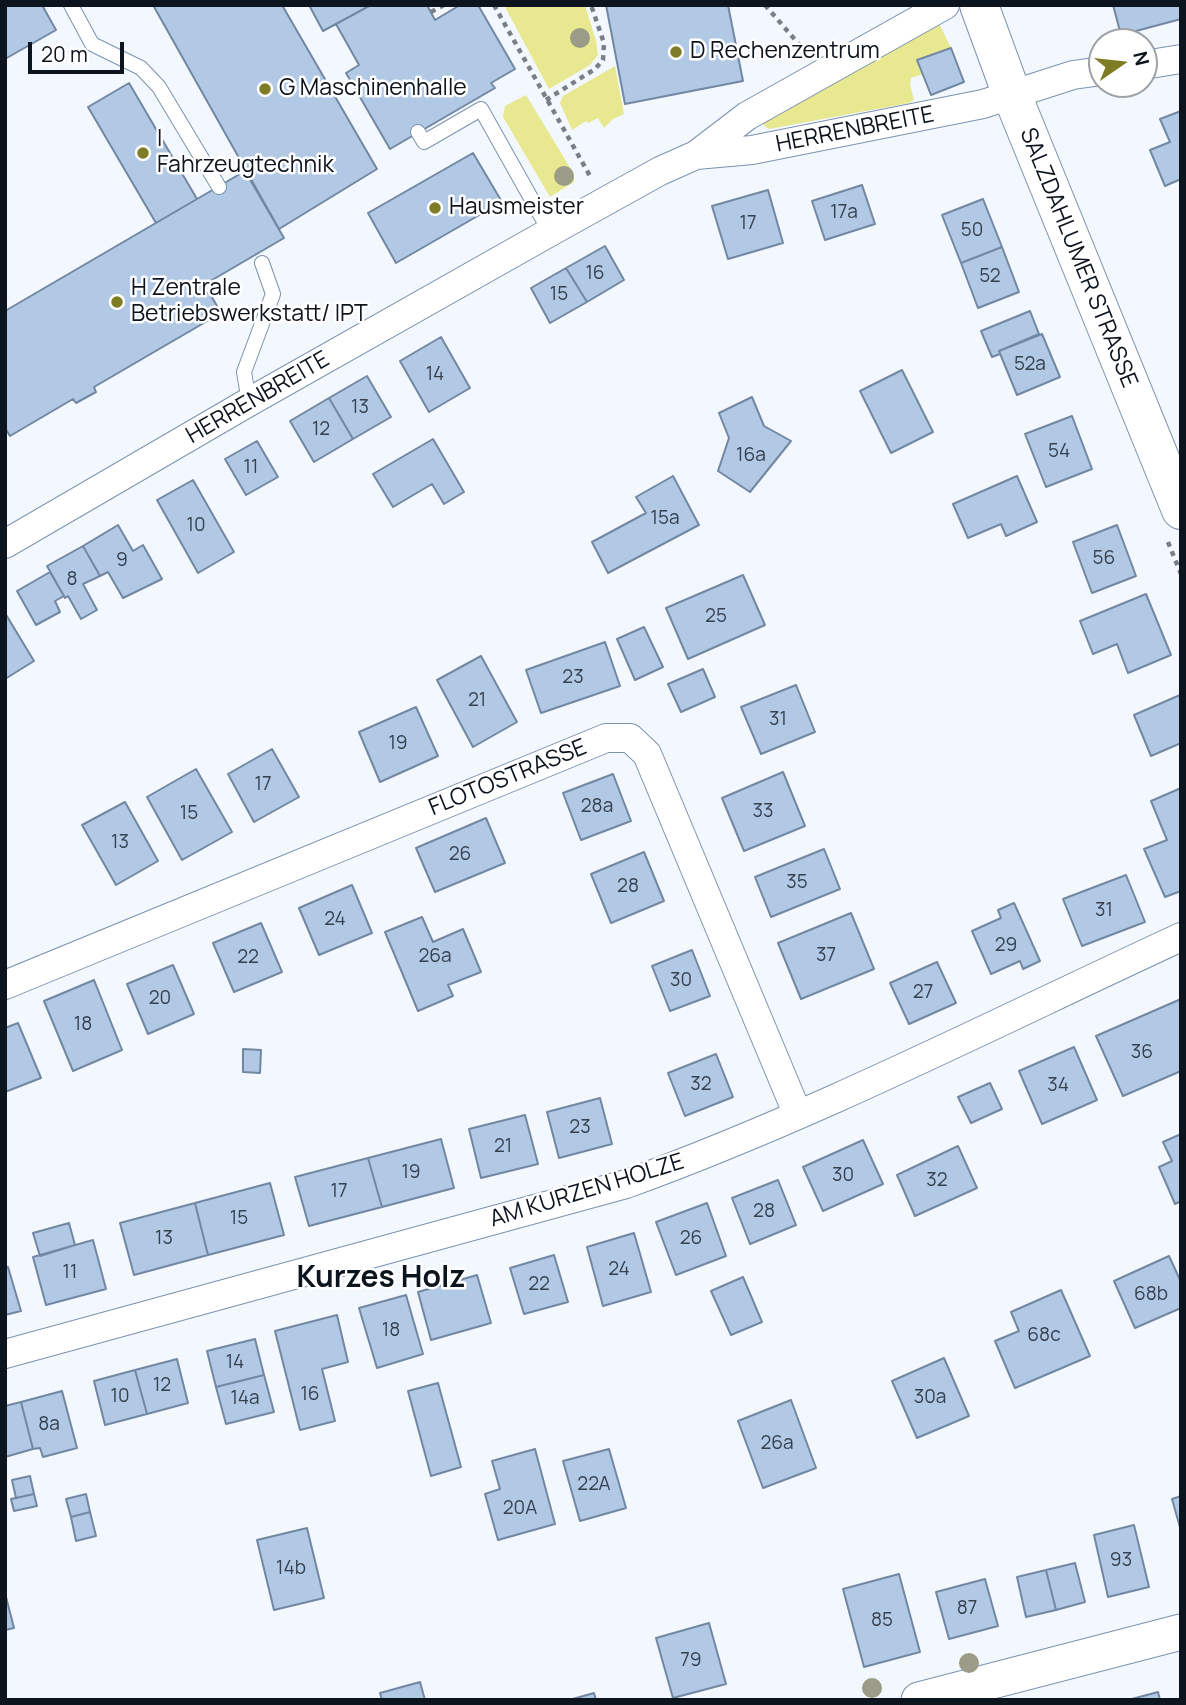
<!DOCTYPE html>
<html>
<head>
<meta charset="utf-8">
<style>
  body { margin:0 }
  #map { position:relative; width:1186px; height:1705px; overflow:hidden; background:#f3f8fe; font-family:Manrope,sans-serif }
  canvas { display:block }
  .frame { position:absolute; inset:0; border:7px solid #0c141e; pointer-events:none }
  .north { position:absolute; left:1088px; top:28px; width:70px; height:70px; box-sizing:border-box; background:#fff; border:2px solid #9ea1a5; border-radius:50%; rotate:76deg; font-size:19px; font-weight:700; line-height:28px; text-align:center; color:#0c141e }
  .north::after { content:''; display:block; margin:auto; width:24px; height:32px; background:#7e7d25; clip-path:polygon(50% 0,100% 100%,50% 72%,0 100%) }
  .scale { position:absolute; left:28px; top:42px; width:96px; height:32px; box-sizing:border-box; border:4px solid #0c141e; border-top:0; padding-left:9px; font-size:21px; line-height:24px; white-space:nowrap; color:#0c141e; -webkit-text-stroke:5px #fff; paint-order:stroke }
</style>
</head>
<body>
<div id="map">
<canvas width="1186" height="1705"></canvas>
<div class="frame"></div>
<div class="north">N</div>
<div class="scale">20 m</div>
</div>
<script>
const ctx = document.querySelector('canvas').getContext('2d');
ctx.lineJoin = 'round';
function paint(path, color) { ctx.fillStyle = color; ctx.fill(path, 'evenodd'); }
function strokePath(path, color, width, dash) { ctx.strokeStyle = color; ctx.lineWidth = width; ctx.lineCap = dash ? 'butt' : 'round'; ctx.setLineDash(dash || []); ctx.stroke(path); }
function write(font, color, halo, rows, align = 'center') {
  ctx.font = font + ' Manrope,sans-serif'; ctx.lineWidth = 5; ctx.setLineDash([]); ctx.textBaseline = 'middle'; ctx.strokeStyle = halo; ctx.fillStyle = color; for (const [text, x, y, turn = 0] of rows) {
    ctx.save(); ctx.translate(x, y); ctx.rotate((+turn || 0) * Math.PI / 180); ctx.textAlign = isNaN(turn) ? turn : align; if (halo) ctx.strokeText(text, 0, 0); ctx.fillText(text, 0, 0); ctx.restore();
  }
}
paint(new Path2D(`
  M513,5H585L596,41L598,55L590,65L549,89L505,7Z
  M935,15L951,48L917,60L923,74L911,78L910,84L914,100L909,103L769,129L764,126L763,120Z
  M615,66L624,114L613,119L604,128L598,118L588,123L586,121L572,130L560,103L563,96Z
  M526,95L574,174V182L550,197L503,117L505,106Z`), '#e8e890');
const building = new Path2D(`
  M5,5H42L56,30L5,59Z
  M153,5H282L377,169L279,229Z
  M309,5H371L323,31Z
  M371,5H427L435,20L460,5H478L515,69L491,83L495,88L390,149L346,73L359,65L336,24Z
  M606,5H728L743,81L625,104Z
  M1113,5H1181V19L1121,35Z
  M951,48L964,82L931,95L917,60Z
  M129,83L197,199L156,223L88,107Z
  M1181,111V179L1165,186L1150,150L1170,142L1160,119Z
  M473,153L502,202L396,263L368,213Z
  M245,171L284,238L202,286L206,294L209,292L221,313L94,387L96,392L76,403L73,399L10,436L5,428V311Z
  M862,185L875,224L825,240L812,201Z
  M768,190L783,243L728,259L712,206Z
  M983,199L1002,247L961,263L942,215Z
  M605,246L624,280L587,302L566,268Z
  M1002,247L1019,292L978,308L961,263Z
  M566,268L587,302L550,323L531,288Z
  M1030,311L1039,334L999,351L1000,354L992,357L981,331Z
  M1042,334L1060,377L1017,395L999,351Z
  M441,337L470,388L429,412L400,361Z
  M902,370L933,432L891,453L860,391Z
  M367,376L391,417L353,439L329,398Z
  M752,397L764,426L791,441L750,492L718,471L729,438L719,413Z
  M329,398L353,439L314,462L290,421Z
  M1072,416L1092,469L1046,487L1025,434Z
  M433,439L464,492L444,504L432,484L393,507L373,474Z
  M257,441L278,477L246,495L225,459Z
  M673,476L699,525L608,573L592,542L646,513L636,497Z
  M1017,476L1037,522L1006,536L1001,524L968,538L953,504Z
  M193,480L234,552L198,573L157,500Z
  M118,525L133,551L143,545L162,579L123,598L108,572L100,576L83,546Z
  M1117,525L1136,576L1092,593L1073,542Z
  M83,546L100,576L83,584L97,610L81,619L68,596L65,598L47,566Z
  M50,572L64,596L55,601L60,612L36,625L17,591Z
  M743,575L765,625L688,659L666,608Z
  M1146,594L1171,655L1128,673L1117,644L1093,654L1080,621Z
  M5,613L34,661L5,679Z
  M644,627L663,667L635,680L617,639Z
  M605,642L620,686L541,713L526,670Z
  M481,656L517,722L473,747L437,680Z
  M703,669L715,697L681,712L668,684Z
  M796,685L815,732L761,754L741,707Z
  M1180,695L1181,743L1151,756L1134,715Z
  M416,707L438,756L380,782L359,732Z
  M272,749L299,797L254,822L228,774Z
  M196,769L232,832L182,860L147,797Z
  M783,772L805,826L744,851L722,798Z
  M613,774L631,821L581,840L563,793Z
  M1181,788V891L1165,897L1144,849L1167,840L1151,801Z
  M125,802L158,861L116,885L82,825Z
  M486,818L505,863L435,892L416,848Z
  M824,849L840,889L771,917L755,877Z
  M644,852L664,901L611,923L591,874Z
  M1126,875L1145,922L1082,946L1063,899Z
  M352,885L372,933L319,955L299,908Z
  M1014,903L1040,961L1023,969L1020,961L991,974L972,931L1001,918L998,910Z
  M851,913L874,969L801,999L778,943Z
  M422,917L433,942L463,929L481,972L448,985L453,996L418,1011L385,932Z
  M261,923L282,972L234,992L213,943Z
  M692,950L710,996L670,1011L652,966Z
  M937,962L956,1003L909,1024L890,983Z
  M173,965L194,1014L148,1034L127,984Z
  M94,980L122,1050L73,1071L44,1001Z
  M1181,999V1071L1123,1096L1096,1036Z
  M18,1023L41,1078L5,1092V1028Z
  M1074,1047L1097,1100L1042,1124L1019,1071Z
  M243,1049L261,1050L260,1073L243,1072Z
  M716,1054L733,1097L685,1116L668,1073Z
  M990,1083L1002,1109L971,1123L958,1097Z
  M600,1098L612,1144L559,1158L547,1112Z
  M525,1115L538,1164L481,1178L469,1129Z
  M1181,1134V1201L1175,1204L1159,1167L1172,1161L1163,1142Z
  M441,1139L454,1188L382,1207L368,1158Z
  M863,1140L883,1184L823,1211L803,1167Z
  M958,1146L977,1188L915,1216L897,1175Z
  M368,1158L382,1207L309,1226L295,1177Z
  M778,1180L796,1225L750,1244L732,1198Z
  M270,1183L284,1235L208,1255L195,1203Z
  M195,1203L208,1255L134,1275L120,1223Z
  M707,1203L726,1256L676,1275L656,1222Z
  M69,1223L75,1245L40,1256L33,1233Z
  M634,1233L651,1292L603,1306L587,1247Z
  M93,1240L106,1289L46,1305L33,1257Z
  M554,1255L568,1302L524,1314L510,1268Z
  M1169,1256L1181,1282V1308L1135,1328L1114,1281Z
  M8,1267L21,1311L5,1315V1268Z
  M477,1275L491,1323L431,1340L418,1292Z
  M743,1277L762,1322L731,1335L711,1291Z
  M1061,1290L1090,1356L1015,1388L995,1341L1019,1331L1011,1312Z
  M406,1295L423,1354L377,1368L359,1308Z
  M337,1315L348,1362L322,1369L335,1421L300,1430L275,1331Z
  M255,1339L264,1375L216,1387L207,1351Z
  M944,1358L969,1416L917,1438L892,1381Z
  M177,1359L188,1403L147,1414L135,1370Z
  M135,1370L147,1414L105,1425L94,1381Z
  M264,1375L274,1412L226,1424L216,1387Z
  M438,1383L461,1467L431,1476L408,1391Z
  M62,1391L77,1448L43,1457L40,1448L33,1449L21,1402Z
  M791,1400L816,1468L763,1488L738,1421Z
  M21,1402L33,1449L5,1457V1406Z
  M535,1449L555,1524L498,1540L485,1494L500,1489L492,1461Z
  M609,1449L626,1508L580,1521L563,1461Z
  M30,1476L34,1494L16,1498L12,1480Z
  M34,1494L37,1506L14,1511L11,1499Z
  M86,1494L90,1512L71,1517L66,1499Z
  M1181,1496V1531L1172,1499Z
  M90,1512L96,1536L76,1541L71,1517Z
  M1134,1525L1149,1587L1108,1597L1094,1535Z
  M307,1528L324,1598L274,1610L257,1540Z
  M1075,1563L1085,1602L1056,1610L1046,1570Z
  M1046,1570L1056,1610L1026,1617L1017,1577Z
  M899,1574L920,1652L864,1667L843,1589Z
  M985,1579L998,1626L949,1639L936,1592Z
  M5,1593L14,1628L5,1630Z
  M709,1623L726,1684L673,1698L656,1638Z
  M420,1682L425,1700H382L380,1693Z
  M1158,1692L1160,1700H1128Z
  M594,1693L596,1700H569Z`);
paint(building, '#b2c9e6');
strokePath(building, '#7287a2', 2);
const service = new Path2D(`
  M71,5L92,44L141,68L159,87L219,187
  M418,132L424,142L481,109L550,232
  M249,402L244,372L273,294L262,263`);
const minor = new Path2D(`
  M1144,65L1181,59
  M696,155L752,150L983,104L1073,75L1102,71
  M5,544L249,402L550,232L660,171L696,155L747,116L945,5
  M5,985L606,738H630L647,754L798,1115
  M5,1354L626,1184C816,1115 997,1022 1181,937`);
const tertiary = new Path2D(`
  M919,1700L1181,1632`);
const secondary = new Path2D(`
  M979,5L1012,95L1181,510`);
strokePath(service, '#7c92ae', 16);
strokePath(minor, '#7c92ae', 30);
strokePath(tertiary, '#7c92ae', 37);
strokePath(secondary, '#7c92ae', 40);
strokePath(new Path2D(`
  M494,5L590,176
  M765,5L804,50
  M431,12L444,5
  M546,100L595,69L603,60L604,43L591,5
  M1168,542L1181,574`), '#797f87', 4.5, [5, 5]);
strokePath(service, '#fff', 14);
strokePath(minor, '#fff', 28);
strokePath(tertiary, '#fff', 35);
strokePath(secondary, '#fff', 38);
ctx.fillStyle = '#9a9c87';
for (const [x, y] of [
  [580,38],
  [564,176],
  [969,1663],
  [872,1688]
]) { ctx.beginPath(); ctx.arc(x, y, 10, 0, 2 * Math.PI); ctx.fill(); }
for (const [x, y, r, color] of [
  [676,52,7,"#7e7d25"],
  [265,89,7,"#7e7d25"],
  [143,153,7,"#7e7d25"],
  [435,208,7,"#7e7d25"],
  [117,302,7,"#7e7d25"]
]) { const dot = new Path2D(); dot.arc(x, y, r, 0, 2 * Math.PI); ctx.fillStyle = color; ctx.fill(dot); strokePath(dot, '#fff', 2.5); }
write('19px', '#364150', null, [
  ["17a",844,213],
  ["17",748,224],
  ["50",972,231],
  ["16",595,274],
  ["52",990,277],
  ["15",559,295],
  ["52a",1030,365],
  ["14",435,375],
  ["13",360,408],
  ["12",321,430],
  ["54",1059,452],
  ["16a",751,456],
  ["11",251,468],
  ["15a",665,519],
  ["10",196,526],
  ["56",1104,559],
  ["9",122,561],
  ["8",72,580],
  ["25",716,617],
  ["23",573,678],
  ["21",477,701],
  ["31",778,720],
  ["19",398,744],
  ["17",263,785],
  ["28a",597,807],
  ["33",763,812],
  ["15",189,814],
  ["13",120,843],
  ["26",460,855],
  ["35",797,883],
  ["28",628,887],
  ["31",1104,911],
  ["24",335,920],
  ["29",1006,946],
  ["37",826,956],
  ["26a",435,957],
  ["22",248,958],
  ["30",681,981],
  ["27",923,993],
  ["20",160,999],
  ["18",83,1025],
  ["36",1142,1053],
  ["32",701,1085],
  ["34",1058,1086],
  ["23",580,1128],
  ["21",503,1147],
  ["19",411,1173],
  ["30",843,1176],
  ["32",937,1181],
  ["17",339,1192],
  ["28",764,1212],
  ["15",239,1219],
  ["13",164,1239],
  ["26",691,1239],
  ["24",619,1270],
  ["11",70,1273],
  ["22",539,1285],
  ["68b",1151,1295],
  ["18",391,1331],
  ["68c",1044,1336],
  ["14",235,1363],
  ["12",162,1386],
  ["16",310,1395],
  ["10",120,1397],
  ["30a",930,1398],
  ["14a",245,1399],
  ["8a",49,1425],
  ["26a",777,1444],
  ["22A",594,1485],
  ["20A",520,1509],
  ["93",1121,1561],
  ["14b",291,1569],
  ["87",967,1609],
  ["85",882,1621],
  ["79",691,1661]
]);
write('23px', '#0c141e', '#fff', [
  ["D Rechenzentrum",690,52],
  ["G Maschinenhalle",279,89],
  ["I",157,140],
  ["Fahrzeugtechnik",157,166],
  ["Hausmeister",449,208],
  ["H Zentrale",131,289],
  ["Betriebswerkstatt/ IPT",131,315]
], 'left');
write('23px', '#0c141e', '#fff', [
  ["HERRENBREITE",855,130,-11],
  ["SALZDAHLUMER STRASSE",1078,258,68],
  ["HERRENBREITE",258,398,-30],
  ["FLOTOSTRASSE",508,778,-22],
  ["AM KURZEN HOLZE",587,1191,-17]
]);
write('bold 30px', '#0c141e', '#fff', [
  ["Kurzes Holz",381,1279]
]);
</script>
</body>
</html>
